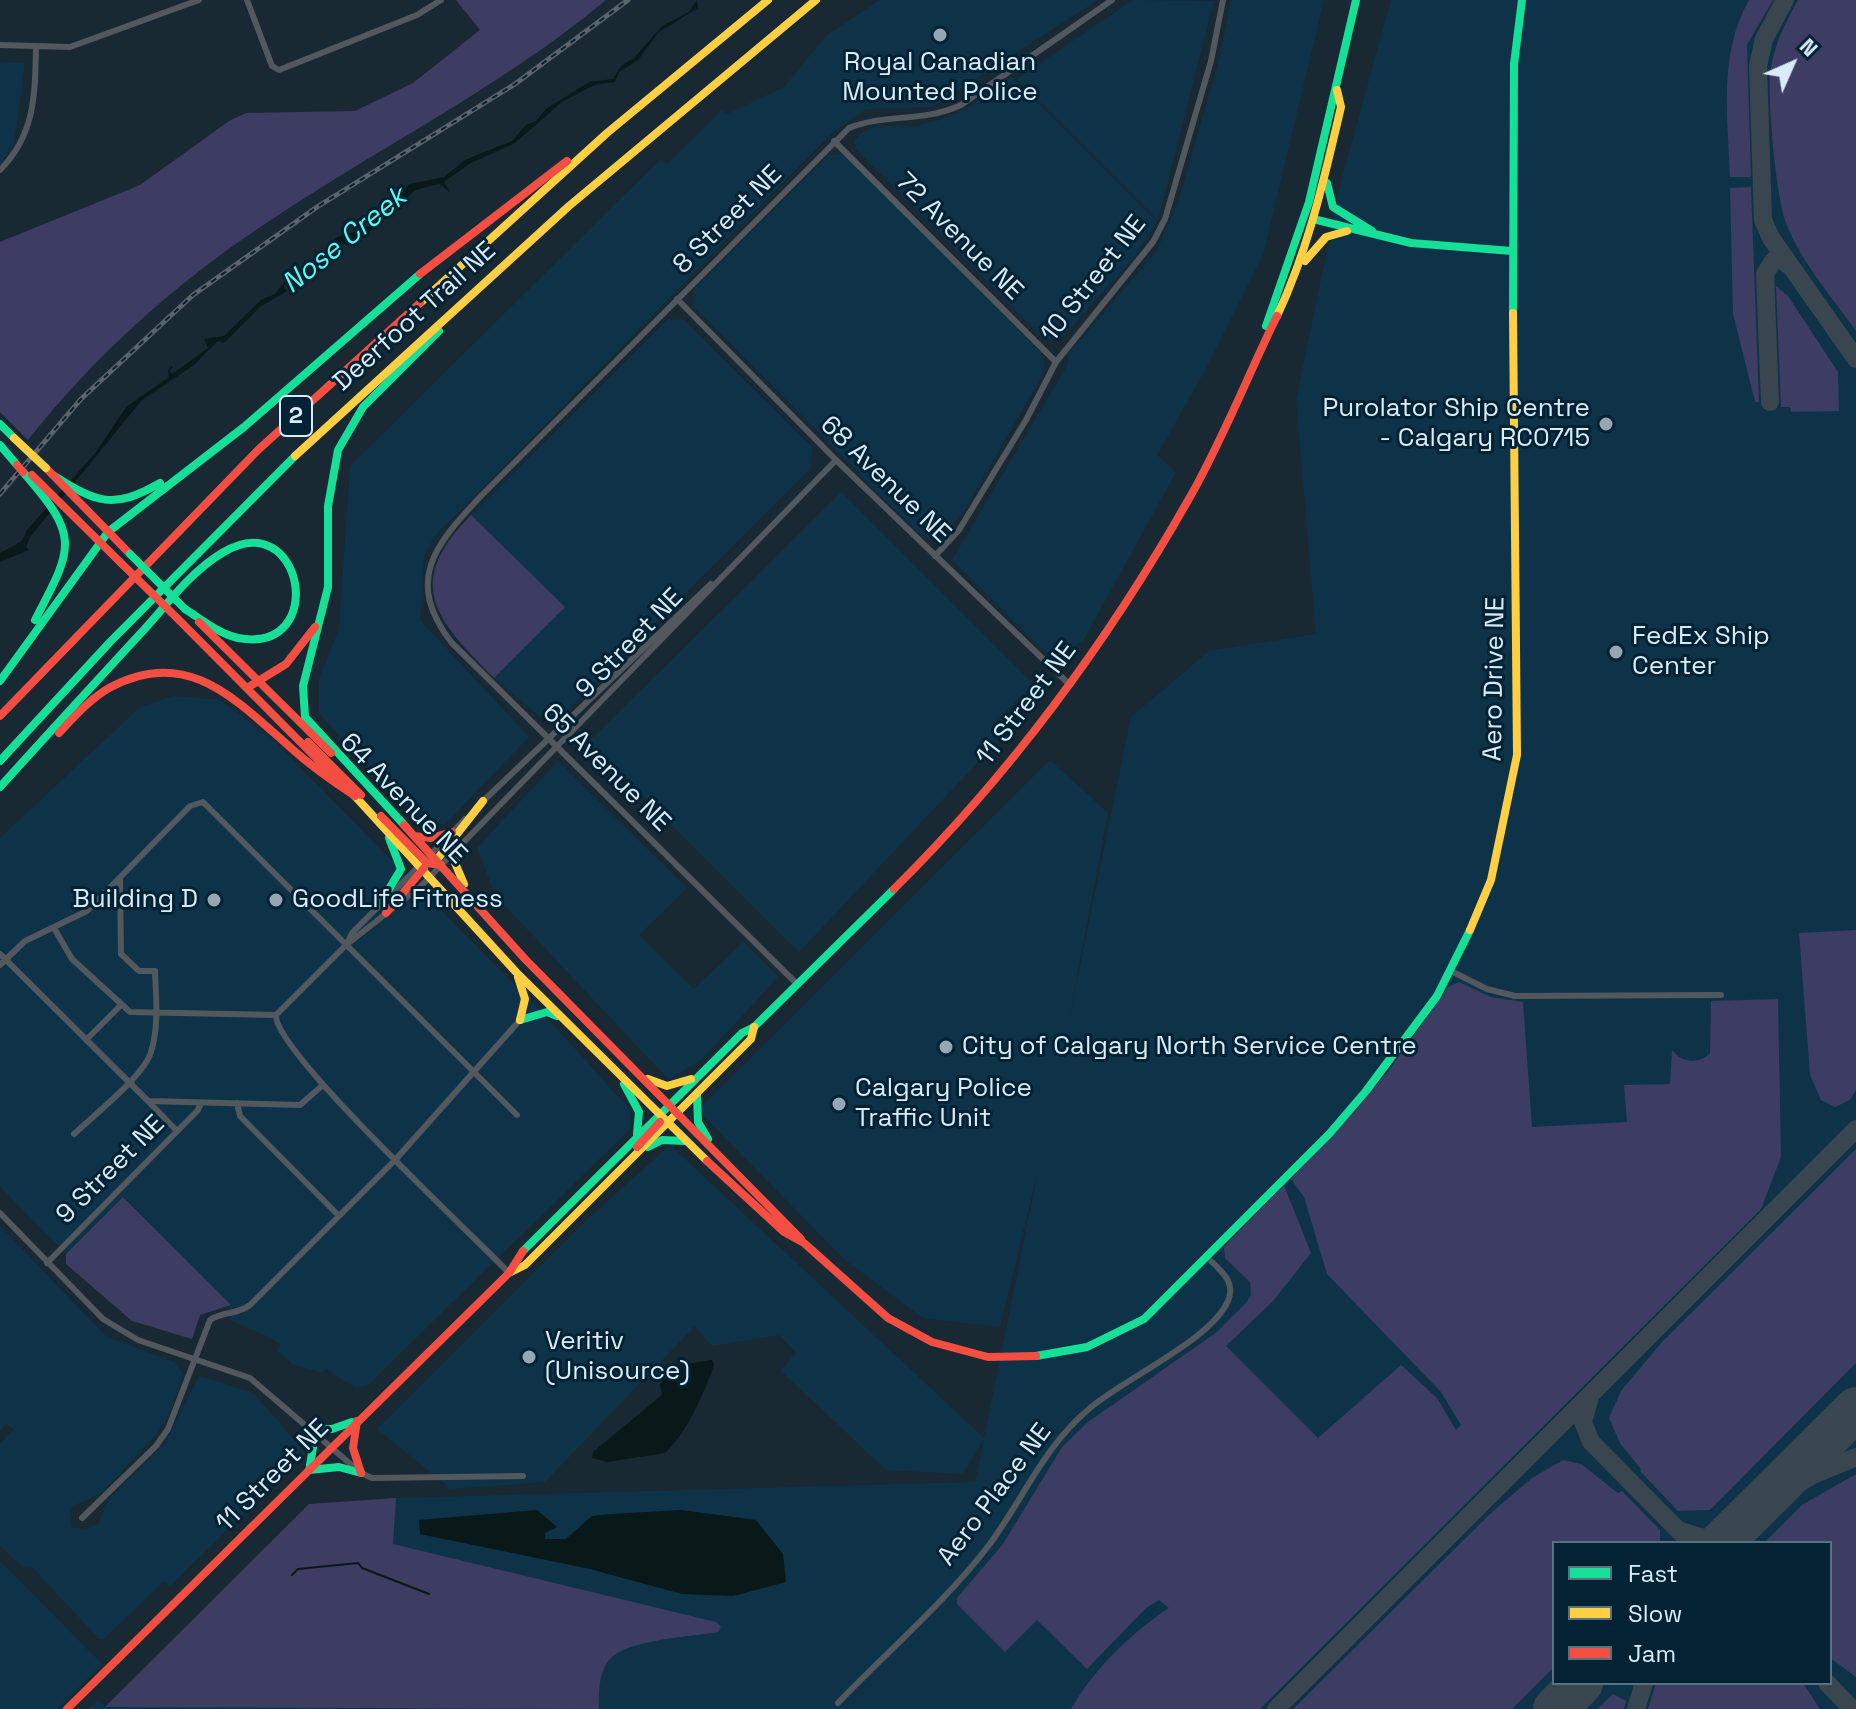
<!DOCTYPE html>
<html>
<head>
<meta charset="utf-8">
<style>
  body { margin:0 }
  #map { position:relative; width:1856px; height:1709px; overflow:hidden; background:#182933; font-family:"Space Grotesk",sans-serif }
  canvas { display:block }
  .legend { position:absolute; left:1552px; top:1541px; width:280px; height:144px; box-sizing:border-box; background:#032234; border:2px solid #597282; margin:0; padding:10px 14px; list-style:none; font-size:24px; color:#d9ebf7 }
  .legend li { display:flex; align-items:center; gap:16px; height:40px }
  .legend b { width:40px; border:2px solid #597282 }
  .north { position:absolute; left:1752px; top:24px; width:80px; height:80px; -webkit-text-stroke:6px #032234; paint-order:stroke; rotate:45deg; font-size:22px; font-weight:700; line-height:32px; text-align:center; color:#d9ebf7 }
  .north::after { content:''; display:block; margin:auto; width:28px; height:36px; background:#d9ebf7; clip-path:polygon(50% 0,100% 100%,50% 72%,0 100%) }
</style>
</head>
<body>
<div id="map">
<canvas width="1856" height="1709"></canvas>
<ul class="legend">
<li><b style="height:10px;background:#16e098"></b>Fast</li>
<li><b style="height:10px;background:#ffcf43"></b>Slow</li>
<li><b style="height:10px;background:#f24e42"></b>Jam</li>
</ul>
<div class="north">N</div>
</div>
<script>
const ctx = document.querySelector('canvas').getContext('2d');
ctx.lineJoin = 'round';
function paint(path, color) { ctx.fillStyle = color; ctx.fill(path, 'evenodd'); }
function strokePath(path, color, width, dash) { ctx.strokeStyle = color; ctx.lineWidth = width; ctx.lineCap = dash ? 'butt' : 'round'; ctx.setLineDash(dash || []); ctx.stroke(path); }
function write(font, color, halo, rows, align = 'center') {
  ctx.font = font + ' "Space Grotesk",sans-serif'; ctx.lineWidth = 6; ctx.setLineDash([]); ctx.textBaseline = 'middle'; ctx.strokeStyle = halo; ctx.fillStyle = color; for (const [text, x, y, turn = 0] of rows) {
    ctx.save(); ctx.translate(x, y); ctx.rotate((+turn || 0) * Math.PI / 180); ctx.textAlign = isNaN(turn) ? turn : align; if (halo) ctx.strokeText(text, 0, 0); ctx.fillText(text, 0, 0); ctx.restore();
  }
}
paint(new Path2D(`
  M880,0H1098L932,107L866,109L831,134L435,536L424,556L420,620L529,737L445,824H422L319,714V679L339,629L350,466L661,159L667,164L722,110L727,114L784,87L826,36Z
  M1133,0L1214,1L1158,220L1017,79Z
  M1231,0H1324L1263,255L1203,374L1157,455L1176,472L1083,641L1051,658L952,560L1068,364L1067,355L1156,252L1178,203L1220,57Z
  M1391,0H1856V1709H89L98,1700L106,1707L309,1504L396,1498L975,1482L984,1439L963,1474L886,1470L781,1371L796,1352L779,1335L712,1346L695,1326L545,1482L451,1489L377,1429L590,1217L670,1145L984,1438L1039,1166L1000,1327L923,1318L844,1259L698,1110L1050,760L1108,813L1067,1029L1131,717L1209,651L1316,634L1296,400L1342,178ZM1554,1543H1830V1683H1554Z
  M0,62L25,63L14,144L0,165Z
  M1011,76L1157,222L1133,258L1060,340L1044,339L855,148V140L863,132L876,126H916L936,121L965,110Z
  M845,154L1041,353L1045,364L1042,376L964,511L941,538L927,539L914,529L694,307L693,290L829,155Z
  M668,319L684,320L813,448L810,469L567,711L546,722L494,678L564,607L471,515Z
  M841,492L1033,684L993,725L995,744L799,952L589,742Z
  M172,696L220,700L270,737L538,1008L631,1111L630,1129L368,1385L356,1388L326,1369L323,1373L292,1364L277,1350L281,1345L269,1337L229,1320L230,1305L124,1197L66,1254L0,1187V838L138,709Z
  M558,761L687,888L639,935L694,989L743,942L778,977L702,1059L669,1080L495,895L477,848Z
  M0,1226L107,1337L174,1362L183,1374L172,1408L155,1436L101,1493L73,1506L70,1513L72,1527L86,1530L99,1523L106,1502L165,1443L199,1376L254,1393L305,1453L170,1586L164,1581L104,1639H99L31,1566L22,1567L0,1545V1444L14,1429L6,1424L0,1430Z
  M0,1561L102,1664L57,1709H0Z`), '#0e3348');
paint(new Path2D(`
  M456,0H606C498,90 371,151 256,230C170,288 92,359 28,440L0,412V242L140,185L229,121L246,113L355,111L413,83L480,30Z
  M1749,0H1773L1747,45L1751,177H1730C1728,117 1718,54 1749,0Z
  M1798,0H1856V331C1832,297 1801,262 1786,223C1776,195 1768,107 1770,74C1773,47 1785,23 1798,0Z
  M1751,187L1759,402H1755L1733,314L1730,188Z
  M1776,286L1788,296L1838,372L1839,411L1791,412L1790,407H1781Z
  M471,515L565,607L494,678C437,620 402,585 471,515Z
  M1856,930V1090L1850,1100L1835,1107L1821,1100L1810,1075L1799,933Z
  M1459,982L1491,997L1523,1002L1532,1127L1627,1122L1624,1085L1670,1084L1672,1050C1682,1063 1699,1065 1710,1053L1711,1001L1778,999L1781,1157L1761,1209L1260,1709H1071C1094,1669 1131,1633 1169,1608L1159,1600L1146,1608L1087,1669L1037,1620L1005,1652L957,1604V1598L1003,1544L1062,1447L1088,1422L1217,1332L1246,1303L1251,1295L1250,1282L1225,1258L1224,1247L1284,1185L1311,1253L1273,1301L1226,1346L1318,1438L1401,1365L1437,1398L1456,1430L1461,1425L1441,1392L1327,1274L1304,1197L1291,1179L1388,1072L1448,987Z
  M1856,1149V1363L1710,1510L1678,1511L1640,1471L1641,1469L1620,1443L1609,1418L1621,1391L1662,1342Z
  M123,1197L231,1305L200,1315L192,1339L132,1321L66,1264V1254Z
  M1563,1460L1581,1464L1618,1493L1622,1491L1660,1530V1543H1554V1667L1512,1709H1293L1492,1512L1532,1478Z
  M1856,1474V1677L1830,1658V1543H1764L1802,1505Z
  M396,1498L393,1544L716,1622L721,1627L718,1632C690,1637 628,1639 609,1660C598,1674 599,1693 599,1709L105,1707L309,1504Z
  M1656,1683H1803L1820,1709H1648Z
  M1613,1694L1626,1701L1624,1709H1597Z`), '#3d3c62');
paint(new Path2D(`
  M697,0L698,8L659,32L638,60L619,72L615,82L594,85L562,102L515,143L469,164L444,182L450,192L439,184L415,190L371,231L348,245L338,242L334,253L342,252L334,261H325L287,282L283,287L287,291L260,307L224,343L218,341L194,365L142,400L30,537L26,547L29,550L0,562V553L22,541L27,530L96,452L127,406L169,377L168,371L171,366H174L169,371L172,374L208,348L204,339L224,336L261,300L275,294L291,273C303,275 315,267 317,255L314,248L318,254L325,252L335,238L366,228L410,184L444,177L465,160L512,141L526,125L536,121L546,109L589,82L613,79L621,66L634,58L662,26L689,12Z
  M712,1360L714,1365C704,1393 687,1433 665,1453L607,1462L592,1458L593,1452L662,1395L660,1385L673,1366Z
  M537,1510L557,1527L545,1533V1539H566L592,1516L611,1514L681,1510L756,1520L783,1554L786,1582L733,1596L682,1594L590,1569L420,1534L419,1520Z`), '#091818');
strokePath(new Path2D(`
  M292,1575L298,1569L358,1563L362,1568L429,1594`), '#091818', 2);
strokePath(new Path2D(`
  M1785,0L1764,39L1758,66L1763,220L1771,238L1856,359
  M1770,402L1765,274L1773,261L1782,260L1791,267
  M1590,1397L1583,1422L1591,1442L1691,1543
  M1756,1508L1813,1475L1856,1457
  M1680,1531L1707,1539L1737,1528
  M1827,1683L1852,1709
  M1276,1709L1856,1129
  M1636,1709L1644,1683`), '#3a464f', 18);
strokePath(new Path2D(`
  M1721,1543L1856,1409
  M1555,1709L1581,1683`), '#3a464f', 44);
strokePath(new Path2D(`
  M247,0L272,66L279,70L417,15L441,0
  M0,45L70,47L199,0
  M834,141L1056,362
  M0,170C35,135 35,95 36,48
  M677,299L836,460L1070,685
  M935,556L959,530L1026,420L1056,362L1153,242L1165,219L1211,61L1223,0
  M481,803L711,584
  M428,857L465,819
  M54,928L72,959L130,1012L276,1015
  M347,944L352,933L420,865
  M0,954L148,1101L300,1105L323,1085
  M0,965L25,941L87,911L190,806L203,802L517,1115
  M1451,971L1487,989L1515,996L1721,995
  M798,985L451,642C405,581 434,546 479,498L849,128C886,113 922,123 961,105L1112,0
  M276,1015L346,945L420,887L836,460
  M276,1015C274,1051 473,1235 509,1273
  M86,1040L120,1006
  M148,1101L177,1131
  M237,1103L240,1116L339,1216
  M74,1134C93,1116 144,1076 151,1052C159,1027 156,998 155,971H139L121,954L120,879
  M0,1213L103,1319L138,1340L250,1378L361,1473L372,1478L523,1476
  M47,1263L198,1110L201,1103
  M82,1518L156,1446L168,1429L210,1320C223,1311 237,1315 250,1305L396,1159L520,1020
  M838,1703C885,1654 949,1598 989,1545C1024,1498 1044,1446 1090,1408C1124,1379 1211,1340 1228,1301C1237,1280 1218,1269 1206,1256`), '#53585e', 6);
strokePath(new Path2D(`
  M1327,183L1333,207L1372,231
  M1313,219L1411,243L1512,251
  M1513,313L1514,64L1522,0
  M1266,326L1309,202L1356,0
  M0,424L14,438
  M0,445L17,465
  M23,472C80,537 74,546 35,620
  M53,475C97,503 113,510 160,483
  M0,681L108,532L244,427L420,274
  M0,761L110,642L295,456
  M0,787C46,736 93,685 140,634C166,606 189,573 222,553C303,503 330,655 238,638C219,634 201,619 185,609
  M407,828L305,717L303,686L328,587V506L338,450L363,407L439,331
  M380,904L401,869L389,838
  M520,1020L547,1012L557,1016
  M624,1084L639,1112L637,1134
  M697,1095L698,1122L708,1139
  M648,1147L662,1140L685,1141
  M523,1251L742,1033L754,1027L894,889
  M1036,1356L1087,1347L1144,1319L1330,1133L1366,1091L1437,996L1470,930
  M310,1465L313,1447L309,1429H332L352,1422
  M309,1470L339,1467L361,1473`), '#16e098', 8);
strokePath(new Path2D(`
  M1305,261L1326,237L1347,231
  M420,303L607,133L768,0
  M1277,316C1309,248 1324,179 1341,107L1337,90
  M295,456L569,206L816,0
  M353,794L516,972L707,1161
  M461,844L455,863L464,884
  M435,862L483,801
  M1470,930L1491,880L1517,755L1513,313
  M518,977L525,999L520,1020
  M648,1079L667,1086L691,1079
  M511,1272L525,1265L751,1039L754,1027`), '#ffcf43', 8);
strokePath(new Path2D(`
  M420,274L567,161
  M46,468L130,554
  M32,475L121,563
  M177,618L340,782
  M199,622L331,753
  M247,688L286,664L315,627
  M0,716L258,450L420,303
  M59,733C74,717 90,699 109,688C187,645 236,700 291,748C311,766 332,781 355,796
  M308,742L361,795
  M381,816L427,863L441,865
  M404,825L525,959L801,1239
  M414,836L431,838L452,832
  M894,889C1011,773 1109,640 1190,497C1223,439 1248,375 1277,316
  M386,913L424,868
  M637,1147L660,1122
  M707,1161L784,1232L804,1243L888,1318L932,1342L988,1357L1036,1356
  M357,1421L353,1448L361,1473
  M67,1709L509,1273L523,1251`), '#f24e42', 8);
const rail = new Path2D(`
  M0,494L81,399L193,295L317,207L515,84L628,0`);
strokePath(rail, '#5c646b', 5);
strokePath(rail, '#032234', 2, [6]);
strokePath(new Path2D(`
  M130,554L185,609`), '#16e098', 8);
strokePath(new Path2D(`
  M14,438L46,468`), '#ffcf43', 8);
strokePath(new Path2D(`
  M17,465L23,472
  M121,563L177,618`), '#f24e42', 8);
for (const [x, y, r, color] of [
  [940,35,8,"#95a7b2"],
  [1606,424,8,"#95a7b2"],
  [1616,652,8,"#95a7b2"],
  [214,900,8,"#95a7b2"],
  [276,900,8,"#95a7b2"],
  [946,1047,8,"#95a7b2"],
  [839,1104,8,"#95a7b2"],
  [529,1357,8,"#95a7b2"]
]) { const dot = new Path2D(); dot.arc(x, y, r, 0, 2 * Math.PI); ctx.fillStyle = color; ctx.fill(dot); strokePath(dot, '#032234', 3); }
for (const [x, y, w] of [
  [296,416,32]
]) { const box = new Path2D(); box.roundRect(x - w / 2, y - 20, w, 40, 6); ctx.fillStyle = '#032234'; ctx.fill(box); strokePath(box, '#d9ebf7', 2); }
write('bold 24px', '#d9ebf7', null, [
  ["2",296,416]
]);
write('26px', '#d9ebf7', '#032234', [
  ["Royal Canadian",940,63,"center"],
  ["Mounted Police",940,93,"center"],
  ["Purolator Ship Centre",1590,409,"right"],
  ["- Calgary RC0715",1590,439,"right"],
  ["FedEx Ship",1632,637],
  ["Center",1632,667],
  ["Building D",198,900,"right"],
  ["GoodLife Fitness",292,900],
  ["City of Calgary North Service Centre",962,1047],
  ["Calgary Police",855,1089],
  ["Traffic Unit",855,1119],
  ["Veritiv",545,1342],
  ["(Unisource)",545,1372]
], 'left');
write('26px', '#d9ebf7', '#032234', [
  ["8 Street NE",728,220,-45],
  ["72 Avenue NE",959,237,45],
  ["10 Street NE",1094,279,-52],
  ["Deerfoot Trail NE",415,317,-42],
  ["68 Avenue NE",885,480,44],
  ["9 Street NE",630,644,-46],
  ["Aero Drive NE",1495,679,-89],
  ["11 Street NE",1027,704,-53],
  ["65 Avenue NE",606,768,45],
  ["64 Avenue NE",403,799,46],
  ["9 Street NE",111,1170,-45],
  ["11 Street NE",273,1476,-45],
  ["Aero Place NE",995,1495,-53]
]);
write('italic 28px', '#60f9ed', '#032234', [
  ["Nose Creek",345,241,-39]
]);
</script>
</body>
</html>
